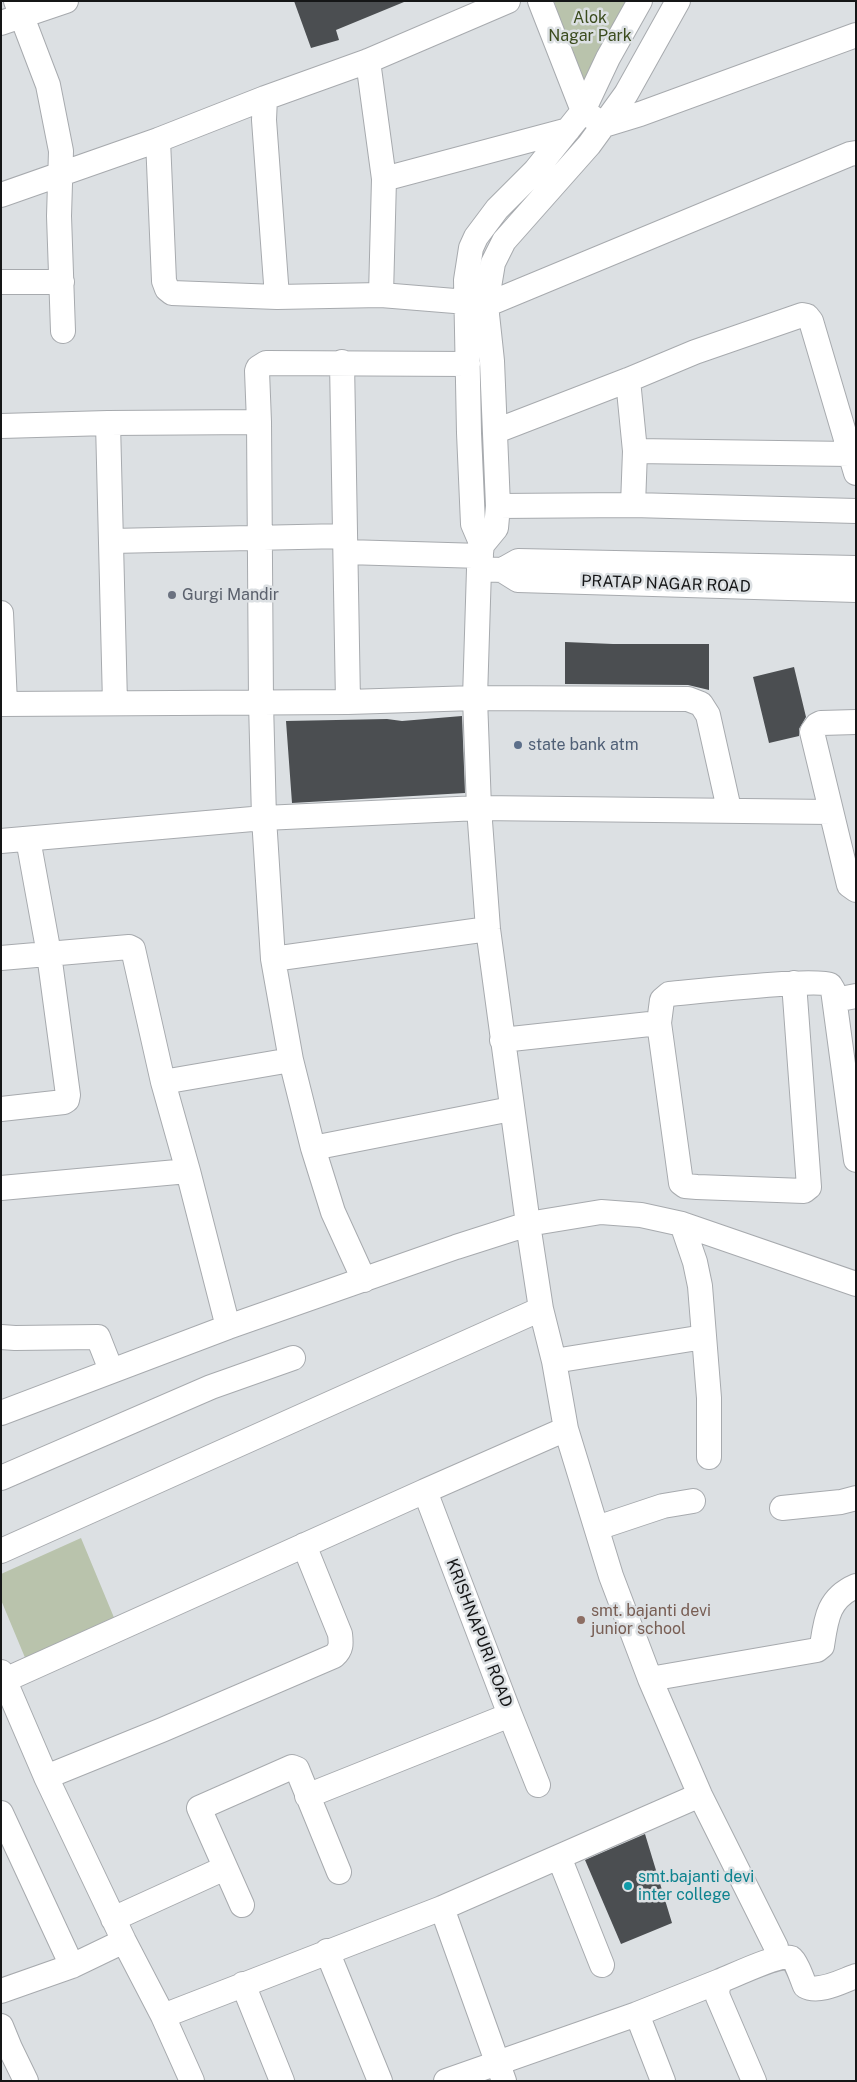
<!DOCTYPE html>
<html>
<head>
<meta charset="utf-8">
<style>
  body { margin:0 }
  #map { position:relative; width:857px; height:2082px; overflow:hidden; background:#dce0e3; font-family:"Public Sans",sans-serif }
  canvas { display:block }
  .frame { position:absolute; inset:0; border:2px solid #151617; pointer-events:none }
</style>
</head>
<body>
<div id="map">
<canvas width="857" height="2082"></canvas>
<div class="frame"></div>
</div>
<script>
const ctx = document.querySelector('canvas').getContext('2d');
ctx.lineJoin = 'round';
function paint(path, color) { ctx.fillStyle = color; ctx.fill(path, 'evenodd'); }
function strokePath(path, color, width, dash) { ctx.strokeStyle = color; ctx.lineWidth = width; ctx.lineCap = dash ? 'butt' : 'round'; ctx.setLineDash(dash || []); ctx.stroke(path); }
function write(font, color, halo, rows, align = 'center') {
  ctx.font = font + ' "Public Sans",sans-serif'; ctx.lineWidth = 5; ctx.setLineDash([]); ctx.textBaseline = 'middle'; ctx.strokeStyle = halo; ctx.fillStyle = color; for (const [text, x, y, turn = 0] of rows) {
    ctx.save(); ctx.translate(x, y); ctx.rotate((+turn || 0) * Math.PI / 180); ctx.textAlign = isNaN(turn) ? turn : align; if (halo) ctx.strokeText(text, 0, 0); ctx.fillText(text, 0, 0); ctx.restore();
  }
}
paint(new Path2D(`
  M554,1H633L584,97Z
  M81,1538L115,1620L26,1660L1,1600V1574Z`), '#b9c3ac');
paint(new Path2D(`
  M294,1H404V2L336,30L339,40L311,48Z
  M565,642L613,644H709V690L688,685L565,684Z
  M794,667L806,717L799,729V736L769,743L753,677Z
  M462,716L465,793L292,803L286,721L387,719L402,721Z
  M645,1834L672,1923L621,1944L585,1860Z`), '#4b4e51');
const minor = new Path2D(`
  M16,1L48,85L61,151L59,216L63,331
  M540,1L583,111L604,125L640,114L856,35
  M1,23L66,1
  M368,61L384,179L381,295
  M265,98L264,120L277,297
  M158,140L164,281L167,289L172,293L277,297L381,295L467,302
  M384,179L568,130
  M1,195L158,140L265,98L368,61L508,1
  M1,282H62
  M486,305L850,154L856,153
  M342,362L348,702
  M628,380L635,451L633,505
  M259,422L257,371L258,368L266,363L468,364
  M108,423L115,703
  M1,426L108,423L259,422L261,702L264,818L1,841
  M496,431L628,380L695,352L802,315L807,316L811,321L856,473
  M635,451L850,454
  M498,506L633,505L856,511
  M111,541L345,536
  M482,545L479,569L475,698L479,808L488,929L528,1224L541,1309L554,1361L566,1429L611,1576L650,1679L700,1795L776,1947V1954L774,1959
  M482,545L496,528L498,506L492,361L486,305L493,263L504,241L589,145L626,94L678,1
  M482,545L473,524L469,433L466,280L471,248L476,237L497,209L535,171L583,111L608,58L640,1
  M346,552L481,556
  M479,569L502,570L518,580L856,590
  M502,570L518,561L856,568
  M1,613L5,704
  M1,704L348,702L475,698L688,699L701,704L708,715L729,809
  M856,722L821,723L817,725L812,732L849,885L856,890
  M1,958L129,947L133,949L163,1082L188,1171
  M273,959L488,929
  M794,983L809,1187L804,1191L697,1187L685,1186L681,1183L659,1023L662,1000L669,994C693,992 817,978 830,985L833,990L856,1160
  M835,1000L856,996
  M502,1040L659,1023
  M291,1060L313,1148L333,1212L364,1280
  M163,1082L291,1060L273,959L264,818L479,808L831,812
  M1,1109L64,1102L67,1100L68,1095L49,954L28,839
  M313,1148L511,1109
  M1,1188L188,1171L228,1327
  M682,1224L695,1262L700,1286L709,1398V1457
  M1,1337L15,1338L98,1337L111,1370
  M554,1361L704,1337
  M1,1413L228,1327L456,1247L528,1224L601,1212L641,1215L682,1224L856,1284
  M1,1478L211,1387L293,1358
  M782,1508L841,1502L856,1498
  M597,1528L663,1506L693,1501
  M1,1551L541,1309
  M1,1672L46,1777L124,1941L163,2016L192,2081
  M650,1679L817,1650L822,1646C826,1619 828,1598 856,1586
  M5,1680L425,1491
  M510,1715L538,1785
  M46,1777L162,1730L334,1656C342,1649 341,1643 340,1634L304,1545
  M307,1796L510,1715L425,1491L566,1429
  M1,1813L72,1966
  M559,1857L602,1965
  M242,1905L199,1808L292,1767L297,1769L339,1872
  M442,1908L504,2081
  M113,1919L225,1868
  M327,1951L380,2081
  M243,1984L282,2081
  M1,1991L72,1966L124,1941
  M163,2016L442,1908L700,1795
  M1,2026L10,2048L26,2081
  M446,2081L637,2014
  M663,2081L637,2014L720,1981
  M754,2081L718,1997L717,1991L720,1981C733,1976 780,1953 791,1958C796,1961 803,1981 805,1986C819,1994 842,1981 856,1976`);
strokePath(minor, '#a7aaae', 26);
strokePath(minor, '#fff', 24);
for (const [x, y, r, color] of [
  [172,595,5,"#6b7280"],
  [518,745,5,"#5c6f8a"],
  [581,1620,5,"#8d6e63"],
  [628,1886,5,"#0f9aa8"]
]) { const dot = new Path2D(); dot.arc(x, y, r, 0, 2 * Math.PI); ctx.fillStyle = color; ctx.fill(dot); strokePath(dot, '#dce0e3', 2); }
write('16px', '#3a4b1d', '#dce0e3', [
  ["Alok",590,18],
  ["Nagar Park",590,36]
]);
write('16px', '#151617', '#dce0e3', [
  ["PRATAP NAGAR ROAD",666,584,2],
  ["KRISHNAPURI ROAD",479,1633,69]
]);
write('16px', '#5b616d', '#dce0e3', [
  ["Gurgi Mandir",182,595]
], 'left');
write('16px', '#4e5e75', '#dce0e3', [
  ["state bank atm",528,745]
], 'left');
write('16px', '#785e54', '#dce0e3', [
  ["smt. bajanti devi",591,1611],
  ["junior school",591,1629]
], 'left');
write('16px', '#0d838f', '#dce0e3', [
  ["smt.bajanti devi",638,1877],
  ["inter college",638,1895]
], 'left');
</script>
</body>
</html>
